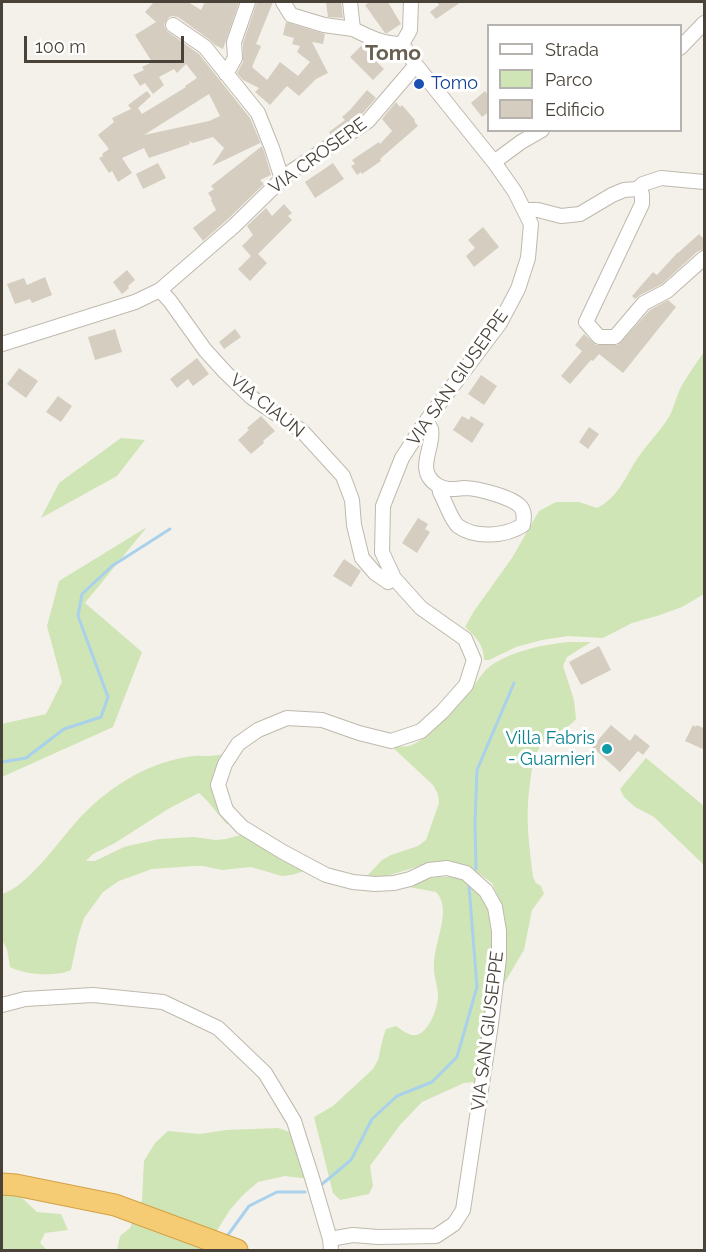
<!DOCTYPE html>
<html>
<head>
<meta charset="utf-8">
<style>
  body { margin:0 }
  #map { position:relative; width:706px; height:1252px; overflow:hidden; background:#f4f1ea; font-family:Raleway,sans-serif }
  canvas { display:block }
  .frame { position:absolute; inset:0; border:3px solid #484238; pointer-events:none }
  .legend { position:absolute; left:487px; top:24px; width:195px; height:108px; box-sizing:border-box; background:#fff; border:2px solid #b6b3af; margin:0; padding:8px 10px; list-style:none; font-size:18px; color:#484238 }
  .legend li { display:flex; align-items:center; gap:12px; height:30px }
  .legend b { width:30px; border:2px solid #b6b3af }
  .scale { position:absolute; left:24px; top:36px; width:160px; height:27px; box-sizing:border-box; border:3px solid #484238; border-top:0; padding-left:8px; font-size:18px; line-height:21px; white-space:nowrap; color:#484238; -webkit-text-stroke:4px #fff; paint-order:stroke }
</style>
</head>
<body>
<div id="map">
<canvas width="706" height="1252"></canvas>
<div class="frame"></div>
<ul class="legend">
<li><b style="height:8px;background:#fff"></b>Strada</li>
<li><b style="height:16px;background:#cfe5b5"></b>Parco</li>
<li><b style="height:16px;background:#d5cdc0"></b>Edificio</li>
</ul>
<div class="scale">100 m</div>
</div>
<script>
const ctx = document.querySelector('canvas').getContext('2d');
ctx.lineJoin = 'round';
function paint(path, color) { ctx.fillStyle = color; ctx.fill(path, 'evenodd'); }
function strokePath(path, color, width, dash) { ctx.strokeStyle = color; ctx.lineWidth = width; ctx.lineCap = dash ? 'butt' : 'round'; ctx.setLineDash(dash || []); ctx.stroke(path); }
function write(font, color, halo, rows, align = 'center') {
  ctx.font = font + ' Raleway,sans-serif'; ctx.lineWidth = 6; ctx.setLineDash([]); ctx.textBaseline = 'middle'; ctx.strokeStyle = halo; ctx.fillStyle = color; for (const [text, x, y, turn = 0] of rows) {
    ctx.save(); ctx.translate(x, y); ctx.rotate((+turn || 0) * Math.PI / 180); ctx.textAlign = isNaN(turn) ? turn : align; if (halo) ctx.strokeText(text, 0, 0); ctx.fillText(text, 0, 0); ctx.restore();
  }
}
paint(new Path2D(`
  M704,352V594L682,607L660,615L632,623L603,638L568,636L542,640L516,647L489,660H484C484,645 476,637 465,627L474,611L512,558L539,511L556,502H579L597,508C617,498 624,480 635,462C645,446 659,433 669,417C674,408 676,397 681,387C688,375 696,363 704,352Z
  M121,438L145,440L117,476L41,518L59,483Z
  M147,527L85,603L142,652L113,727L2,777V724L46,714L62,682L47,626L59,581Z
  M568,642H591L567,657L563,666L574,700L576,719C567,731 551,732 542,744C533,756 532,768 530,783C525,816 529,845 533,877L536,883L541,886L544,894L532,910L524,950L502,987L507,952L502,905L492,883L481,875L461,864L442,861L426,864L377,879L359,881L367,876L382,860L391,855L418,846L426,840L439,803L438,794L433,785L389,744C396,746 404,748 412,745C428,739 460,702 472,688C479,679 484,670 493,664C516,650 542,645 568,642Z
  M234,753L221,774L236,821L227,824C217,814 210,802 199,793L168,809L115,843L93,854L86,861H95L124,847L159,839L194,837L216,840L226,839L251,832L310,869L292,875L282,876L251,867L222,870L203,866H194L152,869L119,881L103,892L84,918L78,937L71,970C56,977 25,975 10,967L7,949L2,940V894C27,887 59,841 77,821C106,789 144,764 187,757C195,755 203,756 210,756C218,755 226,754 234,753Z
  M646,758L704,806V865L654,817L635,807L624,797L620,789Z
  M438,877H454L468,881L489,903L495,934L479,1090L473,1082L464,1083L422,1102L400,1125L370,1166L373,1186L369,1194L340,1200L333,1193L314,1117L333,1106L373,1069L378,1060L383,1038L386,1029L396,1026C400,1029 407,1034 412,1035C427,1038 438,1009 438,996C438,986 433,975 434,964C434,946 448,917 441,900C440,897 438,894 436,892L409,887L423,879Z
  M278,1128L298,1135L310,1179L285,1176L258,1182L243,1195L229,1211L207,1247L201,1250H117L120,1236L130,1228L142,1200L144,1161L155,1143L168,1131L200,1134L226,1130Z
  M2,1186L20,1196L37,1212L61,1214L68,1230L45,1233L40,1243L47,1250H2Z`), '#cfe5b5');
strokePath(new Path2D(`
  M2,762L26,758L64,729L101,717L108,697L78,616L82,594L112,566L170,529
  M476,869L475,822L477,770L514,683
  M321,1185L351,1160L372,1119L397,1096L432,1082L457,1057L477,987L469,886
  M225,1239L249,1206L277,1192H305`), '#aad1ec', 3);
paint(new Path2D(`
  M154,2H188L201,10L205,2H239L223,49L215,45L210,40L178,17L173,16L169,17L164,24L165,28L168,32L199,54L250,118L264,151L271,175L260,180L264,184L228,219L203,241L193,228L216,210L211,200L212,199L208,193L214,189L211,186L262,146L260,143L212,166L224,148L213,137L193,143L189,141L190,144L149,158L144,148L122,158L132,173L118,182L112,171L109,173L99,158L103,156L102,154L109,149L98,135L114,122L112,118L131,109L128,105L147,91L151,96L138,108L142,114L186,87L185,86L197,78L186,64L177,73L174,69L159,77L164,85L153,94L145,83L140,86L133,75L144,70L142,67L152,62L135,35L156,22L145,12ZM209,94L220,116L209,121L144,135Z
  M257,2H273L256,44L261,46L252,67L267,80L280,62L298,76L310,62L297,52L300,46L292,44L294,38L283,35L286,22L325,34L323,44L312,42L328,73L316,79L299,96L287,86L270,105L255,92L259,88L243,80L237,73L243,62V43Z
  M326,2H341L343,18L328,17Z
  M370,2H388L401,24L387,33H385L365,5Z
  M437,2H461L436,19L430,12L439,5Z
  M361,46L384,69L373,80L350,57Z
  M367,90L376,98L362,114L331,135L329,132L345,120L342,117L350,110Z
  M485,91L489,96V112L482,117L471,103Z
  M396,102L400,107L402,105L415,120L414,121L418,126L380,159L381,161L362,174L361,172L357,175L351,166L355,164L352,160L379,142L380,144L392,131L382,119Z
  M158,163L166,178L143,189L136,174Z
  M333,163L344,179L315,198L305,182Z
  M284,204L292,213L288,216L292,220L258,254L267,263L250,281L238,269L251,256L242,246L253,235L247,226L266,208L272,216Z
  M483,227L499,247L474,267L466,256L475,248L468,240Z
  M699,234L705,240V249L698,251L662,284L640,295L635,299L632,296L653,272L657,275L678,252V253Z
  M127,270L135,280L128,286L129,288L122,294L113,282Z
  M45,277L52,295L32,303L30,299L15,304L7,284L24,278L27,285Z
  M668,300L676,307L623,373L599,354L593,361L591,360L570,384L561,376L582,351L575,345L584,334L596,345H618L650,310Z
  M115,329L122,352L95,360L88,337Z
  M235,329L241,337L224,349L219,342Z
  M197,358L209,374L193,386L188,379L177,388L170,379Z
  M19,368L38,381L26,398L7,384Z
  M481,375L497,386L484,405L468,394Z
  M58,396L72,406L61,422L46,412Z
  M261,416L275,431L263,441L264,443L251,454L238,440L249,430L247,428Z
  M462,416L469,420L471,416L484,424L472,443L453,430Z
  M589,427L599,434L588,449L579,442Z
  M418,518L428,524L425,529L430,532L417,553L402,543Z
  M344,559L361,571L351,587L333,576Z
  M599,646L611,670L581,685L569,662Z
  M611,725L630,741L635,734L650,746L643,755L638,751L620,772L592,747Z
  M693,725L696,727L697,725L705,729V750L685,741Z`), '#d5cdc0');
const minor = new Path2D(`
  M283,2L291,15L324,25L353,29
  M350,2L353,29C369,37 383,44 402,44
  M173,25L205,47L258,113L272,148L282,179
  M402,44L410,30L411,2
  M680,48L704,23
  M226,74L235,58L234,42L248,2
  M494,162L521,142L542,130
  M637,189L642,194V204L586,322L599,337H615L644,303L667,291L704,258
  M524,210H538L561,216L580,214L612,195L624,190L637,189L643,184L661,178L704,182
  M160,290L170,301L205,350L225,372L251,397L302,431L343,476L352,500L354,525L362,558L375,573L388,582L394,578
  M2,344L135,302L160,290L234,226L286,175L368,121L416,65
  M426,422C427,424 430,426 431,429C435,447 414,470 437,485C447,491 454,489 464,488C477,488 512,497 521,507C525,513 524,519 523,525C506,536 476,539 458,526C451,520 445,501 440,492L439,487
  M2,1005L25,999L93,995L163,1002L218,1028L265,1073L294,1121L313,1181L330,1239L331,1250
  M330,1239L353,1235L378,1237L436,1236L454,1224L463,1210L491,1024L499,958V931L495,907L486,891L466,873L447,868L429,870L410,879L394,883L375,884L353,882L326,875L283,852L242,827L226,810L218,785L225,764L238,744L258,730L287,718L322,720L359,733L391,741L421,731L442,712L466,685L474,660L465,639L421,608L394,578L382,552L383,506L402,458L424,424L500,323L518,289L528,258L531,224L515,192L494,162L416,65L402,44`);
const highway = new Path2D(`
  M2,1184L16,1185L115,1205L237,1250`);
strokePath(minor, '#bfb9ad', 16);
strokePath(highway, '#d4a144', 23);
strokePath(minor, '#fff', 14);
strokePath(highway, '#f5cb74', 21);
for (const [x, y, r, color] of [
  [419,84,6,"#1a4fb4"],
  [607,749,6,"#0f9aa8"]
]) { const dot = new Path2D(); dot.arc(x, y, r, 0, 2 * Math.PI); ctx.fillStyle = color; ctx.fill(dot); strokePath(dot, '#fff', 2); }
write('18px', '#164399', '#fff', [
  ["Tomo",431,84]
], 'left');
write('18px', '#484238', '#fff', [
  ["VIA CROSERE",318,156,-36],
  ["VIA SAN GIUSEPPE",458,378,-55],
  ["VIA CIAUN",267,406,39],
  ["VIA SAN GIUSEPPE",488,1031,-83]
]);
write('18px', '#0d838f', '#fff', [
  ["Villa Fabris",595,739],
  ["- Guarnieri",595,760]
], 'right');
write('bold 21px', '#6a6050', '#fff', [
  ["Tomo",393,54]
]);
</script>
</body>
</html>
